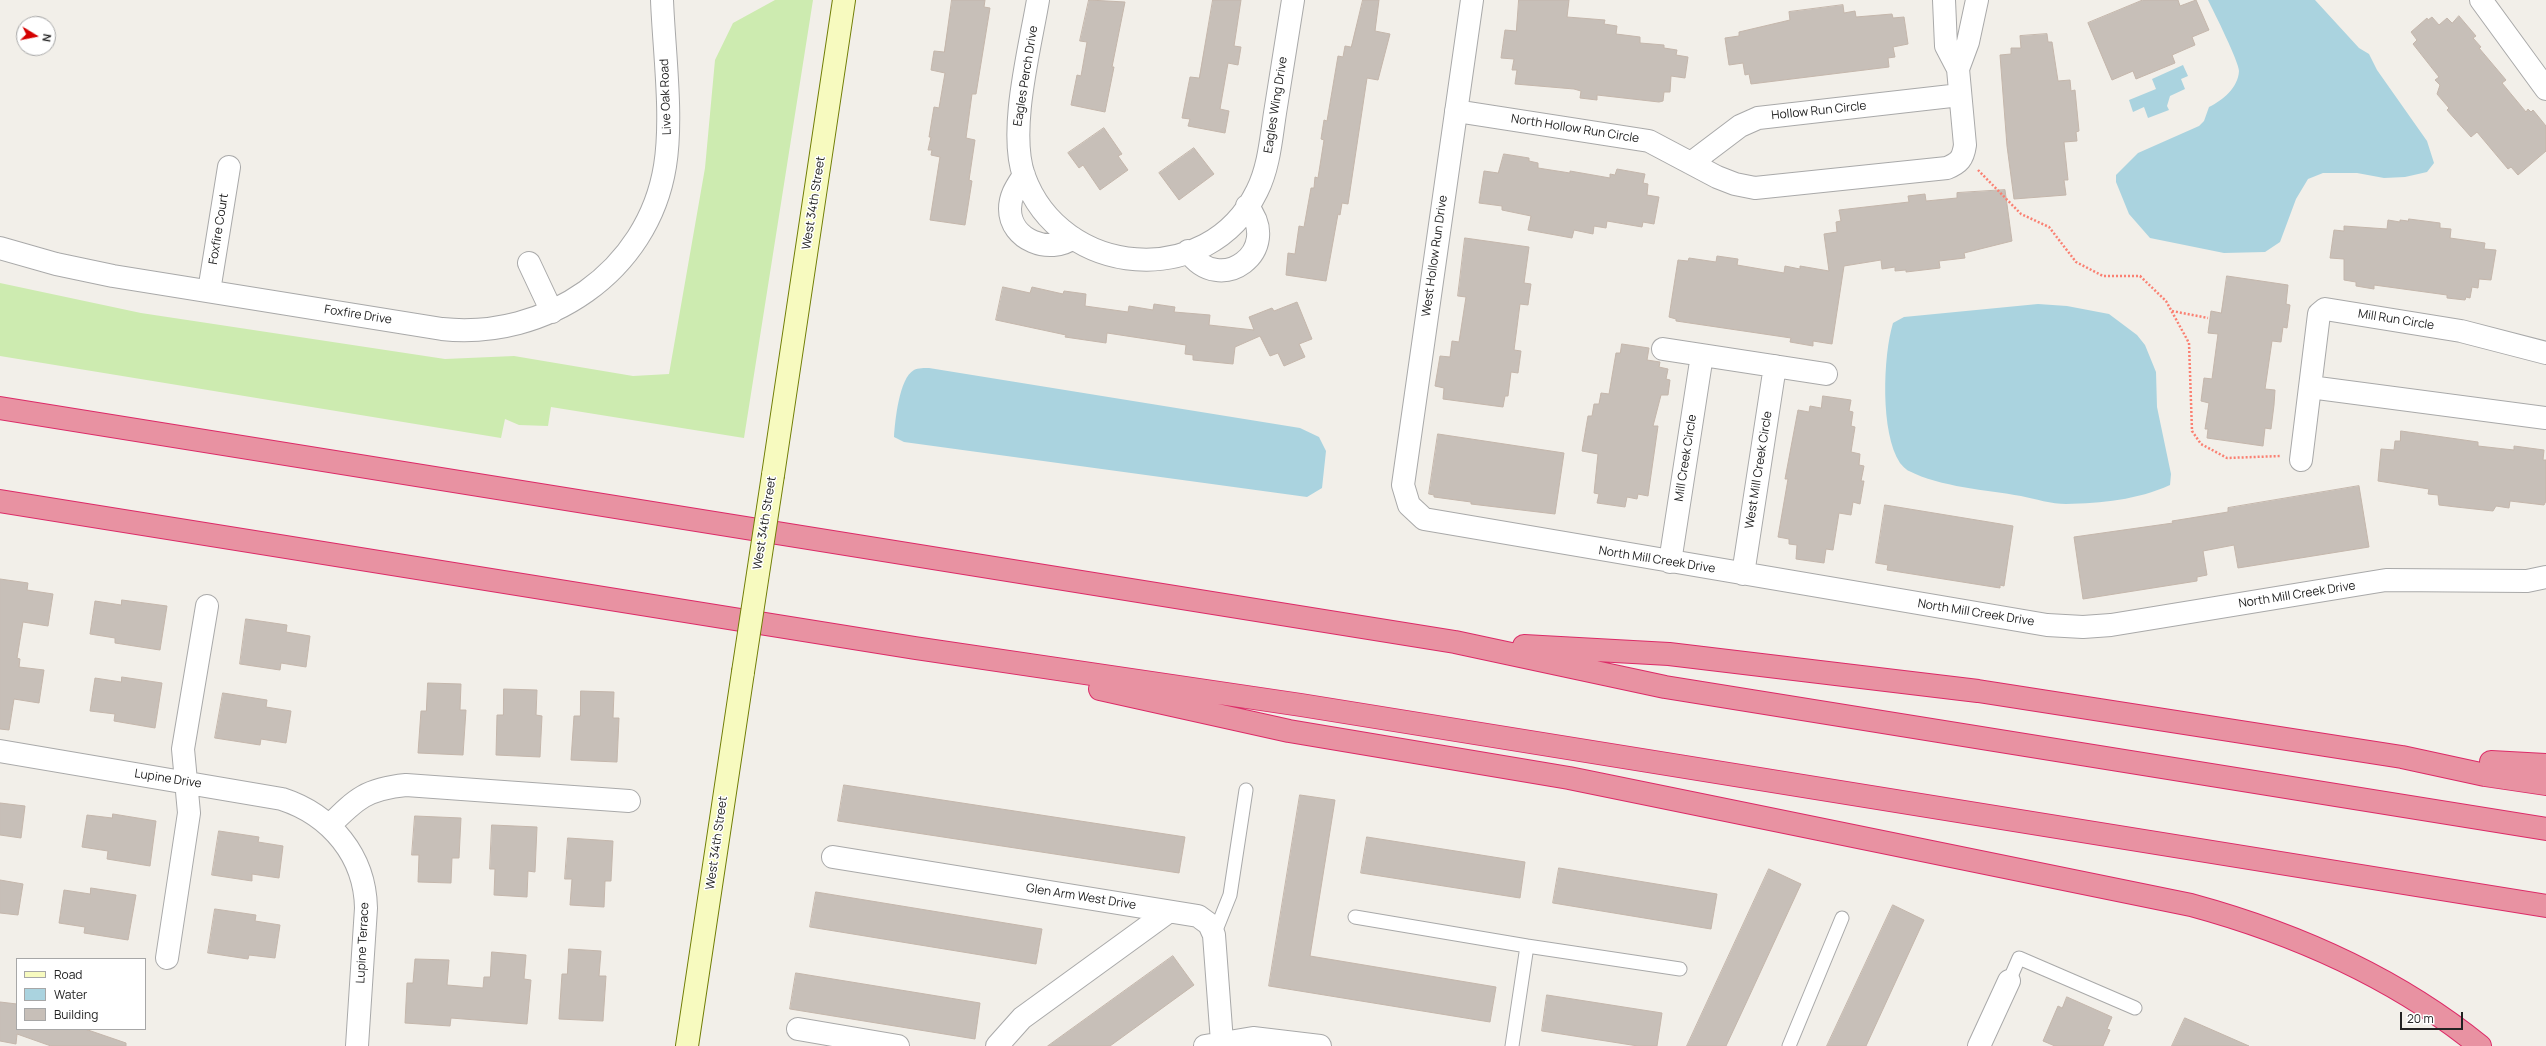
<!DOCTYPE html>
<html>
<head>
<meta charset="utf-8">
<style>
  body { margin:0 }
  #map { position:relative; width:2546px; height:1046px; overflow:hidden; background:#f2efe9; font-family:Manrope,sans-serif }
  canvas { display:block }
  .legend { position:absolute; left:16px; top:958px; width:130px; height:72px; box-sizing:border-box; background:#fff; border:1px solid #a7a7a7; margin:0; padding:5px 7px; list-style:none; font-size:12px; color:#222 }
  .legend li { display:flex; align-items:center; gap:8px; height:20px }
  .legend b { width:20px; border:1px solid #a7a7a7 }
  .north { position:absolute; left:16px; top:16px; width:40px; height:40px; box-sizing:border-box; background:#fff; border:1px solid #a7a7a7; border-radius:50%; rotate:100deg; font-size:11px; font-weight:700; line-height:16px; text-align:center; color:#222 }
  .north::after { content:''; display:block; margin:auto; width:14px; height:18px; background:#d40000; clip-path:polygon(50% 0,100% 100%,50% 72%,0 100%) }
  .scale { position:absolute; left:2400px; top:1012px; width:63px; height:18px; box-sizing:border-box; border:2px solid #222; border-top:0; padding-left:5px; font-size:12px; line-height:14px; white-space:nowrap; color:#222; -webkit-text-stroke:3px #fff; paint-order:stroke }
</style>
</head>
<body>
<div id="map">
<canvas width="2546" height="1046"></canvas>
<ul class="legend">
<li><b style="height:5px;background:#f7fabf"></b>Road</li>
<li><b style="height:11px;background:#aad3df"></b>Water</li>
<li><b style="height:11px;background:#c7bfb8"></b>Building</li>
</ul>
<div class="north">N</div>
<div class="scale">20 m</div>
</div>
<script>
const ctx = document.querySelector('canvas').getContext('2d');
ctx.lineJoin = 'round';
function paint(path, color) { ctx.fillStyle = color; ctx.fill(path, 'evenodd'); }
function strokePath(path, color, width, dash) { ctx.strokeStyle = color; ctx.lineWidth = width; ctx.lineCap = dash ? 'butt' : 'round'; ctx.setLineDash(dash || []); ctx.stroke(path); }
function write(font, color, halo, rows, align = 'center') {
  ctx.font = font + ' Manrope,sans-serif'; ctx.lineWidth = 3; ctx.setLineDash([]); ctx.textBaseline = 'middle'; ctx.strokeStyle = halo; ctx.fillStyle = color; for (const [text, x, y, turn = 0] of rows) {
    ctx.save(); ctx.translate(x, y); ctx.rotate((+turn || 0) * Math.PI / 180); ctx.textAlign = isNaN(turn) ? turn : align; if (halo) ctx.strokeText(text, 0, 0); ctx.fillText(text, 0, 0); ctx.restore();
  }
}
paint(new Path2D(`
  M775,0H813L744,438L551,407L548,426L519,425L505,419L501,438L0,356V283L141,313L445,359L514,356L633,376L669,374L705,168L715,60L733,23Z`), '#cdebb0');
paint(new Path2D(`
  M2208,0H2315L2359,48L2369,54L2377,70L2427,141L2434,163L2427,172L2405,177L2384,178L2357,173H2323L2308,179L2296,199L2280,242L2265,252L2224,253L2150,238L2129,214L2116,182V175L2138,153L2199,126L2204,121L2209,107C2223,100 2238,88 2239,71C2239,62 2214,12 2208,0Z
  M2183,65L2188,76L2181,79L2185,89L2170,96L2167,106L2169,110L2148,118L2144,107L2133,112L2129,100L2156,89L2152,79Z
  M2038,304L2067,306L2109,314L2137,335L2145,345L2156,372L2157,407L2171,474L2170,485C2137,500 2102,503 2066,504C2052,504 2035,499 2021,496C1987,490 1940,487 1909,471C1906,470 1902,465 1900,463C1880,433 1883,356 1893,323L1904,317Z
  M929,368L1300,428L1319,437L1326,451L1322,488L1307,497L904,442L894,437C895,422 899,378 914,370C918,368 925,368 929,368Z`), '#aad3df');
const building = new Path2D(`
  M952,0H985L984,7L990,8L976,94H972L966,138L975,140L969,180L972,181L965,225L930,220L940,157L931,155L932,150H928L931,137H929L934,107L939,108L945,73L931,70L934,51L944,52Z
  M1089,0L1125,2L1112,67H1114L1105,112L1071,105L1077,75L1081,76L1087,42L1080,41Z
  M1213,0H1241L1234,46L1241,47L1238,65L1228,63L1220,109L1229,111L1225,133L1188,126L1190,119L1182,118L1190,77L1199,78Z
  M1363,0H1379L1375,31L1390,34L1378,80L1367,78L1348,204L1342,203L1340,215L1338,214L1326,281L1286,275L1288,253L1295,254L1299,226L1304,227L1311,188H1314L1315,177L1318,178L1324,140L1321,139L1324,120L1327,121L1338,56L1343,57L1345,46L1351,47Z
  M1519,0H1569L1567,17L1605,20L1604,24L1617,26L1616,34L1640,37V43L1664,45V48L1677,50L1676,55L1688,57L1685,78L1671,76L1670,92H1664L1663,101L1659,102L1597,95V100L1580,98L1581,91L1574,89L1515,84L1517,70H1512L1514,59L1501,58L1505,30L1516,31Z
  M2143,0H2178L2180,6L2196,0L2209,30L2192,37L2195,45L2172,55L2175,63L2136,79L2133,71L2112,80L2088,23Z
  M1843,5L1844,13L1855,11L1856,17L1892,14L1893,18L1904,17L1908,44L1893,47L1895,57L1888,58L1889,67L1751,84L1749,74L1745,75L1743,63L1729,65L1725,38L1739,36V32L1790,20L1789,12Z
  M2459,16L2476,36L2473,38L2481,47L2479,48L2506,80L2502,83L2526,112L2528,109L2531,112L2533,110L2546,126V151L2518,175L2511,167L2508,169L2477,132L2471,137L2447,110L2449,108L2437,94L2440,85L2435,80L2439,77L2413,44L2417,40L2411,32L2427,18L2428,20L2432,17L2439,25L2447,18L2452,23Z
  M2047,34L2048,42H2052L2058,81L2070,80L2071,91L2075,90L2079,131L2076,132L2077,141L2064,142L2068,180H2064L2066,195L2014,199L2007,146L2000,55L2011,54V48H2021L2020,36Z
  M1104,128L1122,154L1118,156L1128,170L1100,190L1083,165L1079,168L1068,153Z
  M1194,148L1214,174L1179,200L1159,173Z
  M1504,154L1529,158V161L1538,163V168L1570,173V171L1610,178V174L1615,175L1617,169L1645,174L1643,183L1648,184L1647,195L1659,197L1654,224L1643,222L1642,227L1607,221L1606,228L1594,226L1593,234L1574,230L1572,238L1528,230L1531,216L1502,210V206L1479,203L1484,171L1498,173Z
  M2005,190L2012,241L1964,253L1965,258L1939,261L1940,268L1906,272V270L1895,271V267L1882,269L1881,260L1844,266L1832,344L1813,341V346L1790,342L1791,338L1676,321V319L1669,317L1678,260L1688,261L1689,258L1716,262L1717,256L1738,259L1737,265L1784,273L1785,266L1800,269V266L1829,271L1824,234L1837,232L1836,222L1841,221L1839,210L1909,202L1908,196L1925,194L1926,201L1957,198V193Z
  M2409,219L2440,223V228L2451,229L2450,238L2485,243L2484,249L2496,250L2491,280L2479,279L2478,288L2472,287L2470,298L2466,297L2465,300L2447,298V295L2374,285V289L2356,286V282L2344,280V259L2330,258L2334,230L2344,231V226L2387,229L2388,220L2400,222V220L2408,221Z
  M1465,238L1529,247L1524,283L1531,284L1528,305L1520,304L1514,350L1521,351L1518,373L1511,372L1508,396H1505L1503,407L1443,399L1444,388L1435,386L1440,356L1450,357L1452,341L1459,342L1466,297L1458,296Z
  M2227,276L2288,285L2286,304L2290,305L2287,328L2283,327L2281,342L2272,341L2265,389L2275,390L2274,405L2271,429L2265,428L2263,446L2207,438L2208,429H2205L2209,403L2201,401L2204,378L2212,379L2218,334L2208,333L2211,311L2221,313Z
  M1003,287L1030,293L1032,287L1063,294L1064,291L1086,294L1085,306L1128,312L1129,306L1153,310L1154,304L1175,307L1174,312L1210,315L1209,325L1254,330L1249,317L1272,308L1274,311L1297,302L1312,339L1299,344L1305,357L1284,366L1278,353L1270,356L1260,336L1235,347L1233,364L1193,360V355L1185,354L1186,345L1107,333L1106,343L1065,337L1066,335L996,320Z
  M1622,344L1649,348L1647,360L1660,362L1659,367L1668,369L1666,379L1670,380L1668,395H1661L1653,426H1658L1648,496L1638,494L1637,499L1627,497L1625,507L1597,503L1599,494L1594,493L1598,454L1582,451L1588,416H1592L1594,404H1599L1601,393L1609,394L1616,353H1620Z
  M1823,396L1851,400L1849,411L1853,412L1851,426L1855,427L1851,452L1860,454L1859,465L1864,466L1861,481H1864L1860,504L1853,502L1851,515L1839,513L1833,550L1826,549L1824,563L1796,559L1797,545L1789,544V539L1778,537L1788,479H1785L1798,410L1809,412L1810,406L1821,408Z
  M2401,431L2478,442V446L2514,450V446L2544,450L2543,460H2546V501L2544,505L2510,501L2509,508L2496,506L2493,511L2456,507L2439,505L2438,495L2428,494L2429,489L2378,481L2381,449L2394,450L2395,441H2400Z
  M1438,434L1564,453L1555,514L1471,504V502L1434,497V495L1429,494Z
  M2359,486L2369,547L2238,568L2234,545L2203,551L2207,575L2197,577V581L2083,599L2074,537L2173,523L2172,521L2228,512V508Z
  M1885,505L2013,526L2004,586L2000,585V588L1887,570L1888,565L1876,563Z
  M0,579L28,583L27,590L53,594L48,626L23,622L17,658L20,659L19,667L44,670L39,703L14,699L9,730L0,729Z
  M122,600L167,606L160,650L115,643V638L90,634L95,601L121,605Z
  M246,619L287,625L286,632L310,636L306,667L281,663L280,670L240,664Z
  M122,677L162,683L155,728L114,721L115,714L90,711L95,678L121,682Z
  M428,683L461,684L460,710H466L463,755L418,753L421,711H426Z
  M504,689L537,690L536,715L542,716L540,757L496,755L497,715H503Z
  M581,691L614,692L613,718H619L617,762L571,760L574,716H580Z
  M223,693L267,700L266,707L291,711L286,743L261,739L260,745L215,738Z
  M844,785L1185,837L1179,873L838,821Z
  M1300,795L1335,800L1310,956L1496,987L1490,1022L1269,986Z
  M0,803L25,806L21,838L0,835Z
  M113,814L156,821L150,866L107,859L108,851L82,847L87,815L112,818Z
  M415,816L461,818L459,858H452L451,883L418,882L419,855H412Z
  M492,825L537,827L535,872L528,871L527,897L494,895L495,869H490Z
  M219,831L259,837L258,842L283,846L279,878L252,874V881L212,875Z
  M1367,837L1525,862L1520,898L1361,873Z
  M568,838L613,841L611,881H605L604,907L570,905L572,879H565Z
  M1559,868L1717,894L1711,929L1553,903Z
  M1769,869L1801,884L1747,1001L1726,1046H1687Z
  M0,880L23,884L18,915L0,913Z
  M91,888L136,895L128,940L84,933L85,927L59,923L64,890L90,894Z
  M816,892L1042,929L1036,964L810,927Z
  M1893,905L1924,920L1866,1046H1827Z
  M215,909L256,915L255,921L280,925L275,958L249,955L248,959L208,953Z
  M569,949L601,951L599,976H606L603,1021L559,1019L562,974H567Z
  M492,952L526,955L524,979L531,980L527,1024L451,1018L450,1026L405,1023L407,983H413L415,959L449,960L447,985L483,988L484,977H490Z
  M1173,956L1194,985L1110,1046H1048Z
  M796,973L980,1003L975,1039L790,1009Z
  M1547,995L1662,1013L1657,1046H1638L1542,1031Z
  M2067,997L2112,1017L2107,1029L2110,1030L2103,1046H2055L2043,1041L2058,1006L2062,1008Z
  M0,1002L17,1004V1029H85L126,1043V1046H51L17,1034L16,1044L0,1041Z
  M2185,1018L2249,1046H2172Z`);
paint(building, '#c7bfb8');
strokePath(building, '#c4b6ab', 1);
const lane = new Path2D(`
  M1355,917L1527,946
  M1214,935L1230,895L1246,790
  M2009,981L2019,958L2135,1008
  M1512,1046L1527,946L1680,969
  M1789,1046L1842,918`);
const street = new Path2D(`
  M1038,0C1030,48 1008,131 1024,176C1061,278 1208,291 1257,191C1269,167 1271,139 1275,113C1281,75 1287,38 1293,0
  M1472,0L1403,485L1409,505L1424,519L2047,625L2083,627L2111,625L2386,580L2527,581L2546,577
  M1944,0L1946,46L1958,69
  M2481,0L2546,89
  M1456,111L1649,141L1717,177L1735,184L1755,188L1947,168C1959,163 1963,159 1965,145L1958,69L1968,42L1977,0
  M1691,163L1740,126L1758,118L1960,95
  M1024,175C1017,186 1010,195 1010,209C1010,240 1050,255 1073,238
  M0,248L56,264L113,276L442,329C546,340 648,272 665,166C673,117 664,51 662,0
  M1188,251C1220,298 1284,250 1247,206
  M529,263L552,312
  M209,291L229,167
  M1663,349L1826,374
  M2310,387L2546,418
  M2301,460L2319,314L2325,309L2461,331L2546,353
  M1670,562L1702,355
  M1743,574L1775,366
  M0,751L282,799C331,815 365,856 366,908L357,1046
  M330,825C357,798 367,789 406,785L629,801
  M833,857L1198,916L1209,924L1214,935L1222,1042
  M167,958L189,813L183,749L207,606
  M798,1029L898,1046
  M997,1046L1022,1018L1168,912
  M1205,1046L1253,1038L1320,1046
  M1979,1046L2009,981`);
const secondary = new Path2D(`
  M773,475L844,0
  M687,1046L743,672`);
const highway = new Path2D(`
  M0,408L1455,642L1665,687L2546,829
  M0,501L915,648L1301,705L2546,906
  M1524,646L1669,654L1978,691L2402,757L2485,775L2546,784
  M1100,689L1289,731L1569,778L2191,905C2294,933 2396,978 2480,1046
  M2491,762L2546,765`);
strokePath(lane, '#a9a9a9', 15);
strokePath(street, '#a9a9a9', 24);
strokePath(secondary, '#707d05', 24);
strokePath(highway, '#dc2a67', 24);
strokePath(new Path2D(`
  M1978,170L2021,214L2049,227L2076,262L2103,276H2140L2166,301L2189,343L2192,431L2201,444L2227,458L2281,456
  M2172,311L2208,318`), '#fa8072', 2.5, [2, 2]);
strokePath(lane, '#fff', 13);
strokePath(street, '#fff', 22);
strokePath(secondary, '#f7fabf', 22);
strokePath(highway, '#e892a2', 22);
const secondaryBridge = new Path2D(`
  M743,672L773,475`);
strokePath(secondaryBridge, '#707d05', 24, []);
strokePath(secondaryBridge, '#f7fabf', 22);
write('12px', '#222', '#fff', [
  ["Eagles Perch Drive",1026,76,-81],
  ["Live Oak Road",666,97,-92],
  ["Eagles Wing Drive",1276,105,-81],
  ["Hollow Run Circle",1819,111,-6],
  ["North Hollow Run Circle",1575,129,9],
  ["West 34th Street",814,203,-81],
  ["Foxfire Court",219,229,-81],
  ["West Hollow Run Drive",1435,256,-82],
  ["Foxfire Drive",358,315,9],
  ["Mill Run Circle",2396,320,9],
  ["Mill Creek Circle",1686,458,-81],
  ["West Mill Creek Circle",1759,470,-81],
  ["West 34th Street",765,523,-81],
  ["North Mill Creek Drive",1657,560,9],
  ["North Mill Creek Drive",2297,595,-9],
  ["North Mill Creek Drive",1976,613,9],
  ["Lupine Drive",168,779,9],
  ["West 34th Street",717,843,-82],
  ["Glen Arm West Drive",1081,897,9],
  ["Lupine Terrace",363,943,-87]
]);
</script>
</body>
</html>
